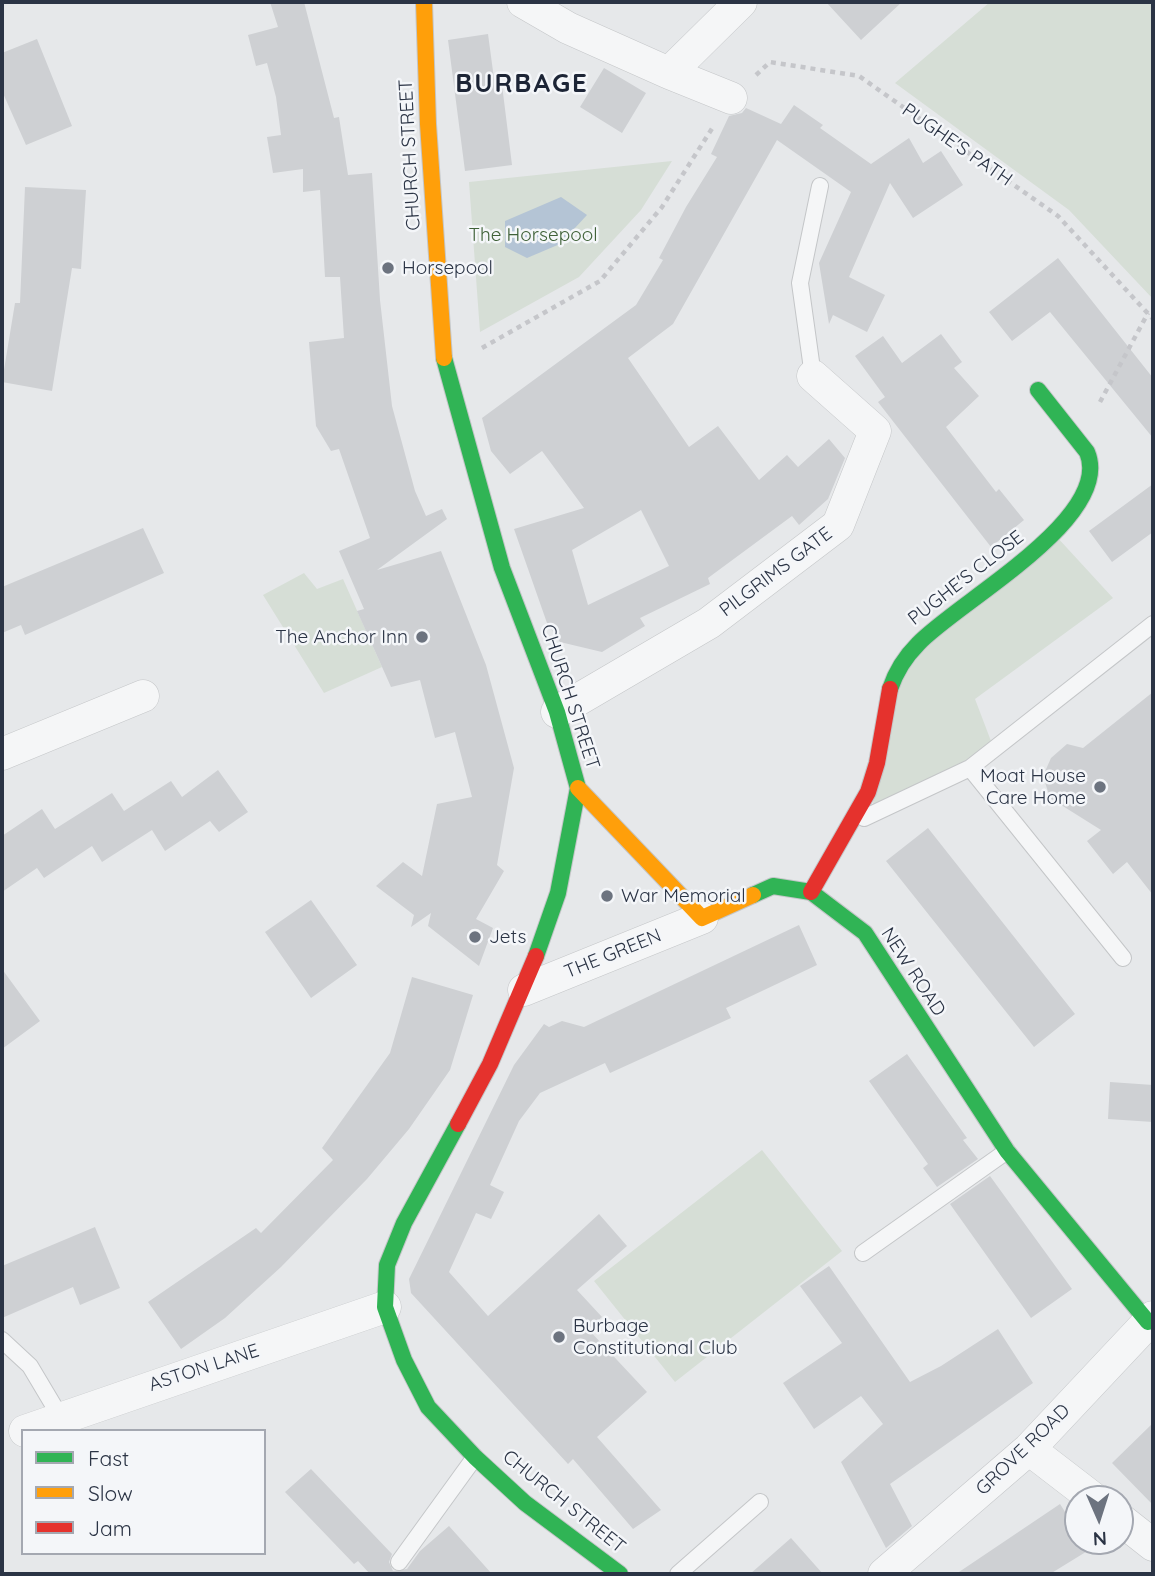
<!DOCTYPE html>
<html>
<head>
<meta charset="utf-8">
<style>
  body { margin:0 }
  #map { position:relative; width:1155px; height:1576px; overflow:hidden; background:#e6e8ea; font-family:Quicksand,sans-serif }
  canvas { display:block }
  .frame { position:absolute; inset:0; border:4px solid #2b3445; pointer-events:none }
  .legend { position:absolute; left:21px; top:1429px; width:245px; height:126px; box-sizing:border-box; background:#f4f6f9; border:2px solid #a4a8b1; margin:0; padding:9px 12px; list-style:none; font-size:21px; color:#2b3445 }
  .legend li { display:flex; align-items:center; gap:14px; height:35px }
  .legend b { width:35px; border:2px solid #a4a8b1 }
  .north { position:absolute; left:1064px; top:1485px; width:70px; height:70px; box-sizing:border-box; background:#f4f6f9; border:2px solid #a4a8b1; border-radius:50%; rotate:177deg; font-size:19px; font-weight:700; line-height:28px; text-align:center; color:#2b3445 }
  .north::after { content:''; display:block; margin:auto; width:24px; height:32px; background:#6c737f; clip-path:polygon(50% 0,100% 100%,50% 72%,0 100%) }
</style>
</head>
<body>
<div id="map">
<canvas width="1155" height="1576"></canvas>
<div class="frame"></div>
<ul class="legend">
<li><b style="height:9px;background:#30b455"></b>Fast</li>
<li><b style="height:9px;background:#ff9f0a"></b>Slow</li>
<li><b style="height:9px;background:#e5322d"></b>Jam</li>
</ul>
<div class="north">N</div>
</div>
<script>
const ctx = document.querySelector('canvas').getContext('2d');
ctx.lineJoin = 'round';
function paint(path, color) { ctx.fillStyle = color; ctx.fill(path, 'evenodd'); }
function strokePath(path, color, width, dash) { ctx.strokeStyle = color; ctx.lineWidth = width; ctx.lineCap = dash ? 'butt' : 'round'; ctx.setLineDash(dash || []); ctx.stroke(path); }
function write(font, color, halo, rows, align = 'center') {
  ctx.font = font + ' Quicksand,sans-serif'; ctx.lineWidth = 5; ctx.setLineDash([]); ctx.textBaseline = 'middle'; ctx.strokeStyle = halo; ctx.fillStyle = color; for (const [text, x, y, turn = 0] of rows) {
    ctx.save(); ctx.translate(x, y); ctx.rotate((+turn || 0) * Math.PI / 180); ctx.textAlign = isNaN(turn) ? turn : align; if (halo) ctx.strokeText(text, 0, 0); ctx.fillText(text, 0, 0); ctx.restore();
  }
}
paint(new Path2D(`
  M990,2H1153V299L1069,210L895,83Z
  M672,161L641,210L579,277L480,332L469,182Z
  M1056,536L1113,598L975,699L994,749L871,814L898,668Z
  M304,573L317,589L343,579L382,667L324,693L263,595Z
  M762,1150L842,1251L675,1382L594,1281Z`), '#d6ded6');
paint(new Path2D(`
  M561,197L587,215L560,244L527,258L505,247V221Z`), '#b4c4d5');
paint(new Path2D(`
  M270,2H304L334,118L339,117L348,175L372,173L380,300L392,406L415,491L426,516L442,509L447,519L377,570L441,551L486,665L514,768L497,865L504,871L476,919L493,928L479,966L428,926L431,913L411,927L414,915L376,886L403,862L422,876L437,804L472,797L455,732L435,738L420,680L391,687L357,611L364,609L339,551L370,538L339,449L331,451L316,426L309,342L344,338L340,277H325L320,190L303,192V169L273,173L267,137L281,135L276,97L267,63L256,66L248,35L278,27Z
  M826,2H902L861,40Z
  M488,34L495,86L502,85L512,165L465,171L448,40Z
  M37,39L72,126L26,145L2,91V53Z
  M604,68L646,93L622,133L580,107Z
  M794,105L823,125L820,128L871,164L909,138L923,163L941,151L963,185L913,218L890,183L849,277L885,295L867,332L833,315L829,324L819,263L851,192L777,140L673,324L628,358L689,447L718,426L759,480L787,455L798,467L829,439L845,458L828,499L799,525L792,516L708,578L710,584L640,618L645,626L602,652L560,642L547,623L514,529L584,508L542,451L510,474L491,451L482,418L636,305L663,260L659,258L686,207L717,157L711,154L729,116L742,113L746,108L781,124ZM641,510L669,566L588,605L572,550Z
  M25,187L86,190L81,269L72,268L52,391L2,382L15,303H20Z
  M1058,258L1153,378V438L1050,312L1012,341L989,312Z
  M941,334L962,362L954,368L979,396L946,427L996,492L999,489L1024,520L991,547L878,402L885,397L855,356L883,336L902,363Z
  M1153,484V532L1112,562L1089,531Z
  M143,528L164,573L25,635L21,625L2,633V587Z
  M1153,692V895L1127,862L1113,874L1087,841L1101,830L1050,798L1043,776L1051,758L1067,744L1083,748Z
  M218,770L248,812L219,832L210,821L165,851L152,830L102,862L92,846L44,878L37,868L2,892V836L42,809L55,829L112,793L124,811L171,781L182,797Z
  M928,828L1075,1014L1034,1047L886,861Z
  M311,900L357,965L311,998L265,932Z
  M799,925L817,965L726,1008L731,1018L610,1073L605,1063L540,1093L519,1121L490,1185L504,1192L491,1219L476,1213L449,1272L488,1316L599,1214L627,1246L577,1290L602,1317L588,1329L647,1392L597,1437L661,1510L633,1529L573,1459L568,1464L411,1293L409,1279L514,1065L544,1024L549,1027L562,1021L584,1027Z
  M2,969L40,1021L2,1049Z
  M412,977L473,995L450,1070L409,1129L367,1179L281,1267L225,1318L181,1349L148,1302L256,1228L261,1233L333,1160L322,1148L390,1053Z
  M907,1054L967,1138L963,1140L978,1159L937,1187L923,1168L928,1164L869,1081Z
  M1110,1082L1153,1085V1122L1108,1119Z
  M990,1176L1072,1289L1031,1318L950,1204Z
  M95,1227L120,1288L80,1305L73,1287L2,1318V1266Z
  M829,1266L910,1382L941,1366L998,1329L1033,1383L890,1484L912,1526L886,1548L841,1462L883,1424L861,1396L814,1429L783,1383L842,1343L800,1286Z
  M1153,1423V1505L1112,1463Z
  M311,1469L392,1554L389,1562L393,1571L407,1569L420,1551L449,1526L492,1574H370L358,1561L354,1564L285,1492Z
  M1060,1504L1078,1532V1541H1083L1089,1550L1050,1574H956Z
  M791,1538L823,1574H750Z`), '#ced0d3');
const lane = new Path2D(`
  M813,376L800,283L820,186
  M970,768L1123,958
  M864,818L970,768L1153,624
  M863,1253L1007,1151
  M2,1340L30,1366L61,1418
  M399,1562L475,1457
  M678,1574L760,1502`);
const street = new Path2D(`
  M523,2L568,28L669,73L741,2
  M669,73L731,98
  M557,712L709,623L838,525L875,431L813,376
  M2,754L143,696
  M524,990L702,918
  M25,1431L385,1307
  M1029,1449L1094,1499
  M1120,1519L1153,1545
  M884,1574L1029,1449L1153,1317`);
const fast = new Path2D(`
  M444,358L502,568L557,712L578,788L558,893L536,956
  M890,689C896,671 905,657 918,644C956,603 1115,518 1087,452L1038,390
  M753,895L773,886L811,892L865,933L1007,1151L1148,1322
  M458,1124L404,1223L387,1265L385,1307L404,1360L428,1407L475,1457L525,1503L620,1574`);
const slow = new Path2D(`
  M424,2L428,124L444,358
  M578,788L702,918L753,895`);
const jam = new Path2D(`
  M811,892L868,792L877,763L890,689
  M458,1124L490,1064L536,956`);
strokePath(lane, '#c4c6c8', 18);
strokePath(street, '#c4c6c8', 33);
strokePath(fast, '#c4c6c8', 18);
strokePath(slow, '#c4c6c8', 18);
strokePath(jam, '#c4c6c8', 18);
strokePath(new Path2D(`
  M756,75L770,62L859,76L1058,216L1153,319
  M482,348L600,281L662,207L713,127
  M1100,402L1148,313`), '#c5c6ca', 4.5, [5, 5]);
strokePath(lane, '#f5f6f7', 16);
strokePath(street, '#f5f6f7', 32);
strokePath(fast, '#30b455', 16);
strokePath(slow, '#ff9f0a', 16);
strokePath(jam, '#e5322d', 16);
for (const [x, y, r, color] of [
  [388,268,7,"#6c737f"],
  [422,637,7,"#6c737f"],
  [1100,787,7,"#6c737f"],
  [607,896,7,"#6c737f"],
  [475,937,7,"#6c737f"],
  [559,1337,7,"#6c737f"]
]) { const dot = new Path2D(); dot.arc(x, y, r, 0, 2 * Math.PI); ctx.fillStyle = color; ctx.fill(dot); strokePath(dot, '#f4f6f9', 2.5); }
write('19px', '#2b3445', '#f4f6f9', [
  ["PUGHE'S PATH",957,145,35],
  ["CHURCH STREET",410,155,-93],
  ["PILGRIMS GATE",776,572,-37],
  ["PUGHE'S CLOSE",966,578,-38],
  ["CHURCH STREET",570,697,72],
  ["THE GREEN",613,954,-22],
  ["NEW ROAD",913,972,57],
  ["ASTON LANE",204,1368,-18],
  ["GROVE ROAD",1023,1450,-44],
  ["CHURCH STREET",564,1502,39]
]);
write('19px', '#3f6138', '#f4f6f9', [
  ["The Horsepool",533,235]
]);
write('19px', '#2b3445', '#f4f6f9', [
  ["Horsepool",402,268],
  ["The Anchor Inn",408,637,"right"],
  ["Moat House",1086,776,"right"],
  ["Care Home",1086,798,"right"],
  ["War Memorial",621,896],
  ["Jets",489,937],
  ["Burbage",573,1326],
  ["Constitutional Club",573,1348]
], 'left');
ctx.letterSpacing = '2px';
write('bold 26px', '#1d2536', '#f4f6f9', [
  ["BURBAGE",522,84]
]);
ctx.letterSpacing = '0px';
</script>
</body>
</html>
